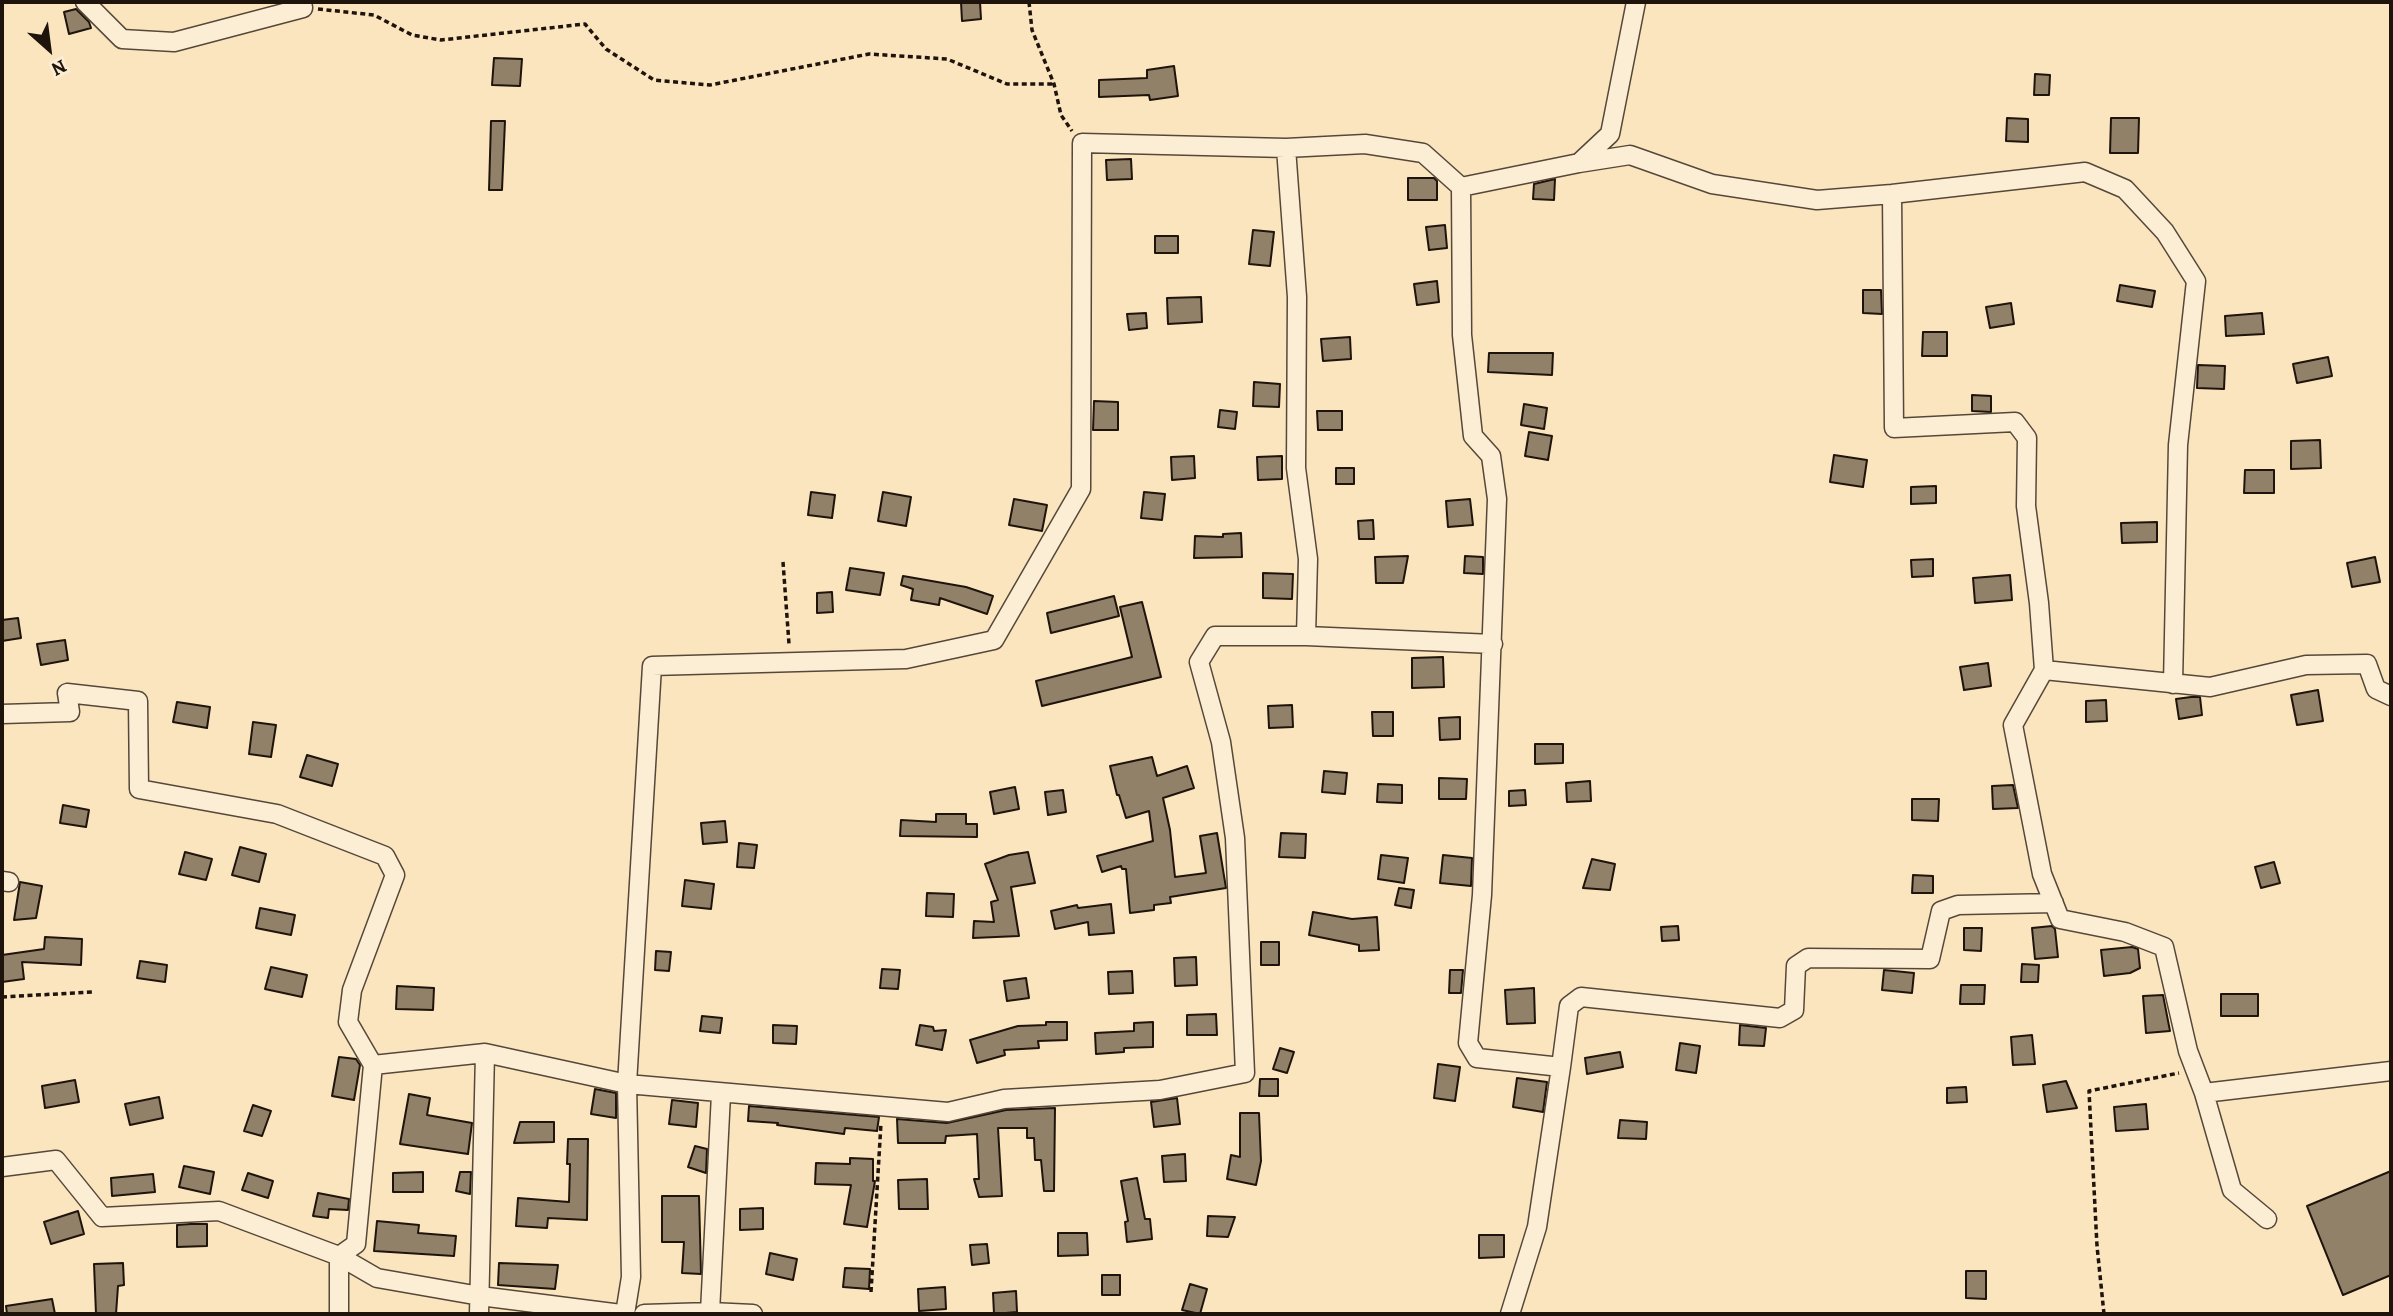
<!DOCTYPE html>
<html>
<head>
<meta charset="utf-8">
<style>
  body { margin:0 }
  #map { position:relative; width:2393px; height:1316px; overflow:hidden; background:#fbe5bf; font-family:Alegreya,serif }
  canvas { display:block }
  .frame { position:absolute; inset:0; border:4px solid #1f140c; pointer-events:none }
  .north { position:absolute; left:14px; top:14px; width:70px; height:70px; -webkit-text-stroke:5px #fceed5; paint-order:stroke; rotate:152deg; font-size:19px; font-weight:700; line-height:28px; text-align:center; color:#1f140c }
  .north::after { content:''; display:block; margin:auto; width:24px; height:32px; background:#1f140c; clip-path:polygon(50% 0,100% 100%,50% 72%,0 100%) }
</style>
</head>
<body>
<div id="map">
<canvas width="2393" height="1316"></canvas>
<div class="frame"></div>
<div class="north">N</div>
</div>
<script>
const ctx = document.querySelector('canvas').getContext('2d');
ctx.lineJoin = 'round';
function paint(path, color) { ctx.fillStyle = color; ctx.fill(path, 'evenodd'); }
function strokePath(path, color, width, dash) { ctx.strokeStyle = color; ctx.lineWidth = width; ctx.lineCap = dash ? 'butt' : 'round'; ctx.setLineDash(dash || []); ctx.stroke(path); }
const building = new Path2D(`
  M961,2H980L981,19L962,21Z
  M76,9L89,22L91,28L69,34L64,12Z
  M494,58L522,59L520,86L492,85Z
  M1174,66L1178,96L1150,100L1149,95L1099,97V80L1147,78V70Z
  M2035,74L2050,75L2049,95H2034Z
  M2007,118L2028,119V142L2006,141Z
  M2111,118H2139L2138,153H2110Z
  M491,121H505L502,190H489Z
  M1131,159L1132,179L1107,180L1106,160Z
  M1408,178H1434L1437,181V200H1408Z
  M1555,179L1554,200L1533,199L1534,184Z
  M1445,225L1447,248L1429,250L1426,227Z
  M1253,230L1274,232L1270,266L1249,264Z
  M1155,236H1178V253H1155Z
  M1437,281L1439,302L1417,305L1414,284Z
  M2120,285L2155,291L2152,307L2117,301Z
  M1863,290H1881L1882,314L1863,313Z
  M1201,297L1202,322L1168,324L1167,298Z
  M2011,303L2014,324L1990,328L1986,307Z
  M1146,313L1147,328L1129,330L1127,314Z
  M2262,313L2264,334L2226,336L2225,316Z
  M1923,332H1947V356H1922Z
  M1350,337L1351,359L1323,361L1321,339Z
  M1489,353H1553L1552,375L1488,372Z
  M2328,357L2332,376L2297,383L2293,364Z
  M2198,365L2225,366L2224,389L2197,388Z
  M1254,382L1280,384L1279,407L1253,406Z
  M1972,395L1991,396V412L1972,411Z
  M1094,401L1118,402V430H1093Z
  M1524,404L1547,408L1544,429L1521,425Z
  M1220,410L1237,412L1235,429L1218,427Z
  M1317,411H1342V430H1318Z
  M1529,432L1552,436L1548,460L1525,456Z
  M2320,440L2321,468L2291,469V441Z
  M1834,455L1867,460L1863,487L1830,482Z
  M1194,456L1195,478L1172,480L1171,457Z
  M1282,456V479L1258,480L1257,457Z
  M1336,468H1354V484H1336Z
  M2245,470H2274V493H2244Z
  M1936,486V503L1911,504V487Z
  M811,492L835,495L832,518L808,515Z
  M883,492L911,497L906,526L878,521Z
  M1144,492L1165,494L1162,520L1141,518Z
  M1014,499L1047,505L1042,531L1009,525Z
  M1470,499L1473,525L1448,527L1446,501Z
  M1373,520L1374,539H1359L1358,521Z
  M2157,522V542L2122,543L2121,523Z
  M1241,533L1242,557L1194,558L1195,536L1223,537V534Z
  M1408,556L1403,583H1376L1375,557Z
  M1465,556L1483,557V574L1464,573Z
  M2375,557L2380,582L2352,587L2347,563Z
  M1933,559V576L1912,577L1911,560Z
  M850,568L884,573L880,595L846,590Z
  M1263,573L1293,574L1292,599L1263,598Z
  M2010,575L2012,600L1975,603L1973,578Z
  M903,576L966,587L993,596L987,614L940,598L939,605L911,600L913,589L901,585Z
  M832,592L833,612L817,613V593Z
  M1114,596L1119,616L1051,633L1047,613Z
  M1142,602L1161,677L1042,706L1036,681L1132,657L1120,607Z
  M18,618L21,638L2,641V620Z
  M65,640L68,660L41,665L37,644Z
  M1443,657L1444,687L1412,688V658Z
  M1988,663L1991,686L1964,690L1960,667Z
  M2318,690L2323,721L2297,725L2291,695Z
  M2191,697H2200L2202,715L2179,719L2176,699Z
  M2106,700L2107,721L2086,722V701Z
  M177,702L210,707L207,728L173,722Z
  M1292,705L1293,727L1269,728L1268,706Z
  M1372,712H1393V736H1373Z
  M1460,717V739L1440,740L1439,718Z
  M253,722L276,725L271,757L249,754Z
  M1535,744H1563V763L1535,764Z
  M307,755L338,764L332,786L300,777Z
  M1152,757L1157,776L1187,766L1194,788L1163,798L1170,830L1175,877L1206,873L1200,836L1217,833L1226,888L1170,897L1171,903L1154,905V910L1130,913L1126,869H1122L1121,866L1102,872L1097,856L1153,841L1149,811L1126,818L1119,795H1117L1110,766Z
  M1324,771L1347,773L1345,794L1322,792Z
  M1439,778L1467,779L1466,799H1439Z
  M1590,781L1591,801L1567,802L1566,783Z
  M1378,784L1402,785V803L1377,802Z
  M2013,785L2018,808L1993,809L1992,786Z
  M1015,787L1019,809L994,814L990,792Z
  M1063,790L1066,812L1048,815L1045,792Z
  M1525,790L1526,805L1509,806V791Z
  M1912,799H1939L1938,821L1912,820Z
  M63,805L89,810L86,827L60,823Z
  M936,814H966V824H977V837L900,836L901,820L936,822Z
  M725,821L727,842L703,844L701,823Z
  M1281,833L1306,834L1305,858L1279,857Z
  M739,843L757,845L754,868L737,867Z
  M240,847L266,854L259,882L232,875Z
  M185,852L212,859L206,880L179,874Z
  M1028,852L1035,883L1011,887L1019,936L973,938L974,921L994,922L991,902L998,900L985,864L1009,855Z
  M1381,855L1408,858L1404,883L1378,879Z
  M1443,855L1472,858L1471,886L1440,883Z
  M1592,859L1615,864L1610,890L1583,888Z
  M2274,862L2280,883L2261,888L2255,867Z
  M1913,875L1933,876V893H1912Z
  M685,880L714,884L711,909L682,906Z
  M20,882L42,886L36,918L14,920Z
  M1399,888L1414,890L1411,908L1395,905Z
  M927,893L954,894L953,917L926,916Z
  M1111,904L1114,933L1089,935L1088,922L1055,929L1051,911L1077,905L1078,908Z
  M260,908L295,915L291,935L256,928Z
  M1313,912L1352,919L1377,917L1379,950L1359,951V945L1309,935Z
  M1678,926L1679,940L1662,941L1661,927Z
  M2052,926L2055,929L2058,957L2035,959L2032,928Z
  M1964,928H1982L1981,951L1964,950Z
  M45,937L82,939L81,965L22,962L24,979L2,982V955L44,949Z
  M1261,942H1279V965H1261Z
  M2132,947L2138,949L2140,968L2130,973L2104,976L2101,950Z
  M656,951L671,952L669,971L655,970Z
  M1196,957L1197,985L1175,986L1174,958Z
  M140,961L167,965L165,982L137,978Z
  M2022,964L2039,965L2038,982H2021Z
  M271,967L307,975L302,997L265,989Z
  M882,969L900,970L898,989L880,988Z
  M1450,970H1463L1461,993H1449Z
  M1884,970L1914,973L1912,993L1882,990Z
  M1132,971L1133,993L1109,994L1108,972Z
  M1026,978L1029,998L1007,1001L1004,981Z
  M1961,985H1985L1984,1004H1960Z
  M397,986L434,988L433,1010L396,1009Z
  M1534,988L1535,1023L1507,1024L1505,990Z
  M2221,994H2258V1016H2221Z
  M2163,995L2170,1031L2146,1033L2143,996Z
  M1216,1014L1217,1035H1187V1015Z
  M702,1016L722,1018L720,1033L700,1031Z
  M1046,1022H1067V1040L1038,1041L1039,1048L1004,1050L1005,1055L977,1063L970,1040L1018,1026L1046,1025Z
  M1153,1022V1047L1124,1048V1052L1096,1054L1095,1033L1134,1031V1023Z
  M773,1025L797,1026L796,1044L773,1043Z
  M920,1025L933,1027L934,1031L946,1030L942,1050L916,1045Z
  M1740,1025L1766,1028L1764,1046L1739,1045Z
  M2032,1035L2035,1064L2013,1065L2011,1037Z
  M1680,1043L1700,1046L1696,1073L1676,1070Z
  M1280,1048L1294,1052L1287,1073L1273,1069Z
  M1620,1052L1623,1067L1587,1074L1585,1058Z
  M339,1057L356,1059L360,1065L354,1100L332,1096Z
  M1438,1064L1460,1067L1455,1101L1434,1098Z
  M1517,1078L1547,1082L1543,1112L1513,1107Z
  M1260,1079H1278V1096H1259Z
  M75,1080L79,1102L45,1108L42,1086Z
  M2066,1081L2077,1108L2047,1112L2043,1085Z
  M1966,1087L1967,1102L1947,1103V1088Z
  M595,1089L616,1093V1118L591,1114Z
  M409,1094L430,1098L427,1115L472,1123L468,1154L400,1144Z
  M159,1097L163,1118L130,1125L125,1104Z
  M1177,1098L1180,1124L1154,1127L1151,1102Z
  M672,1100L698,1103L696,1127L669,1124Z
  M2146,1104L2148,1129L2116,1131L2114,1107Z
  M253,1105L271,1111L262,1136L244,1131Z
  M749,1106L879,1117L877,1131L845,1128L844,1134L777,1125L778,1123L748,1121Z
  M1055,1108L1054,1191H1044L1041,1160H1035L1034,1138H1027V1128H998L1002,1196L979,1197L974,1179H979L977,1134L946,1136L945,1143H898L897,1119L947,1123L1006,1110Z
  M1240,1113H1259L1261,1161L1256,1185L1227,1179L1231,1155L1240,1157Z
  M1620,1120L1647,1122L1646,1139L1618,1138Z
  M520,1122H554V1142L514,1143Z
  M568,1139H588L587,1220L548,1218L547,1228L516,1226L518,1198L569,1202L570,1164H567Z
  M695,1146L707,1149L706,1173L688,1167Z
  M1185,1154L1186,1181L1164,1182L1162,1156Z
  M850,1158L873,1159V1181H875L867,1227L844,1224L851,1185L815,1184L816,1163L850,1164Z
  M184,1166L214,1172L210,1194L179,1187Z
  M2391,1171V1275L2343,1295L2307,1206Z
  M423,1172V1192H393V1173Z
  M460,1172H471L470,1194L456,1191Z
  M248,1173L273,1181L268,1198L242,1190Z
  M153,1174L155,1192L112,1196L111,1178Z
  M1137,1178L1145,1219H1150L1152,1239L1127,1242L1125,1222L1128,1221L1121,1181Z
  M927,1179L928,1209H899L898,1180Z
  M318,1193L349,1199L348,1210L329,1209L328,1218L313,1216Z
  M662,1196H699L701,1274L682,1273L684,1242H662Z
  M763,1208V1229L740,1230V1209Z
  M78,1211L84,1234L51,1244L44,1222Z
  M1208,1216L1235,1217L1228,1237L1207,1236Z
  M377,1221L419,1225L418,1233L456,1236L454,1256L374,1251Z
  M191,1224H207V1246L177,1247V1225Z
  M1058,1233H1087L1088,1255L1058,1256Z
  M1479,1235H1504V1257L1479,1258Z
  M987,1244L989,1263L972,1265L970,1245Z
  M770,1253L797,1259L793,1280L766,1274Z
  M123,1263L124,1285L118,1286L116,1314H96L94,1264Z
  M499,1263L558,1265L555,1289L498,1285Z
  M845,1268L870,1269L869,1289L843,1287Z
  M1966,1271H1986V1299L1966,1298Z
  M1102,1275H1120V1295H1102Z
  M1190,1284L1207,1289L1200,1314L1182,1310Z
  M945,1287L946,1309L919,1311L918,1289Z
  M1016,1291L1017,1312L994,1314L993,1293Z
  M52,1299L55,1314H7L6,1306Z`);
paint(building, '#918169');
strokePath(building, '#1f140c', 2);
const minor = new Path2D(`
  M85,2L122,39L174,42L303,8L302,2
  M1286,148L1297,297L1296,468L1308,559L1306,636
  M1579,163L1630,155L1712,184L1817,200L1892,194L2085,172L2125,189L2165,232L2196,281L2178,445L2173,684
  M1461,187L1462,335L1473,436L1491,456L1497,499L1482,895L1468,1043L1477,1058L1561,1067L1537,1227L1510,1314
  M1892,194L1894,428L2015,422L2027,438L2026,506L2039,603L2044,670
  M2,714L70,712L67,693L138,701L139,789L277,814L385,856L395,875L352,990L348,1022L373,1065
  M2,881L9,882
  M1561,1067L1569,1006L1581,997L1780,1018L1794,1010L1796,966L1808,958L1930,959L1941,911L1958,905L2054,903
  M2204,1093L2391,1071
  M2,1167L56,1160L102,1217L219,1211L339,1256L356,1244L373,1065L485,1053L627,1084L652,666L906,659L994,640L1081,489L1082,143L1286,148L1365,144L1423,153L1461,187L1579,163L1610,134L1636,2
  M2267,1219L2232,1190L2204,1093L2188,1051L2164,947L2125,932L2060,919L2042,874L2013,725L2044,670L2210,687L2306,665L2367,664L2376,689L2391,696
  M710,1312L721,1094
  M339,1314V1256L377,1278L480,1296L621,1314
  M479,1314L485,1053
  M625,1314L631,1277L627,1084L948,1112L1004,1099L1160,1090L1245,1073L1235,838L1221,742L1199,662L1215,636H1306L1493,644
  M644,1314L710,1312L753,1314`);
strokePath(minor, '#564839', 21);
strokePath(new Path2D(`
  M1029,2L1032,30L1054,84L1061,115L1072,131
  M318,9L374,15L412,35L441,40L585,24L606,49L654,80L710,85L869,54L947,59L1007,84H1054
  M783,562L789,644
  M2,997L92,992
  M871,1292L881,1123
  M2104,1314L2097,1246L2089,1091L2179,1073`), '#1f140c', 3.5, [5, 3.5]);
strokePath(minor, '#fceed5', 18);
</script>
</body>
</html>
